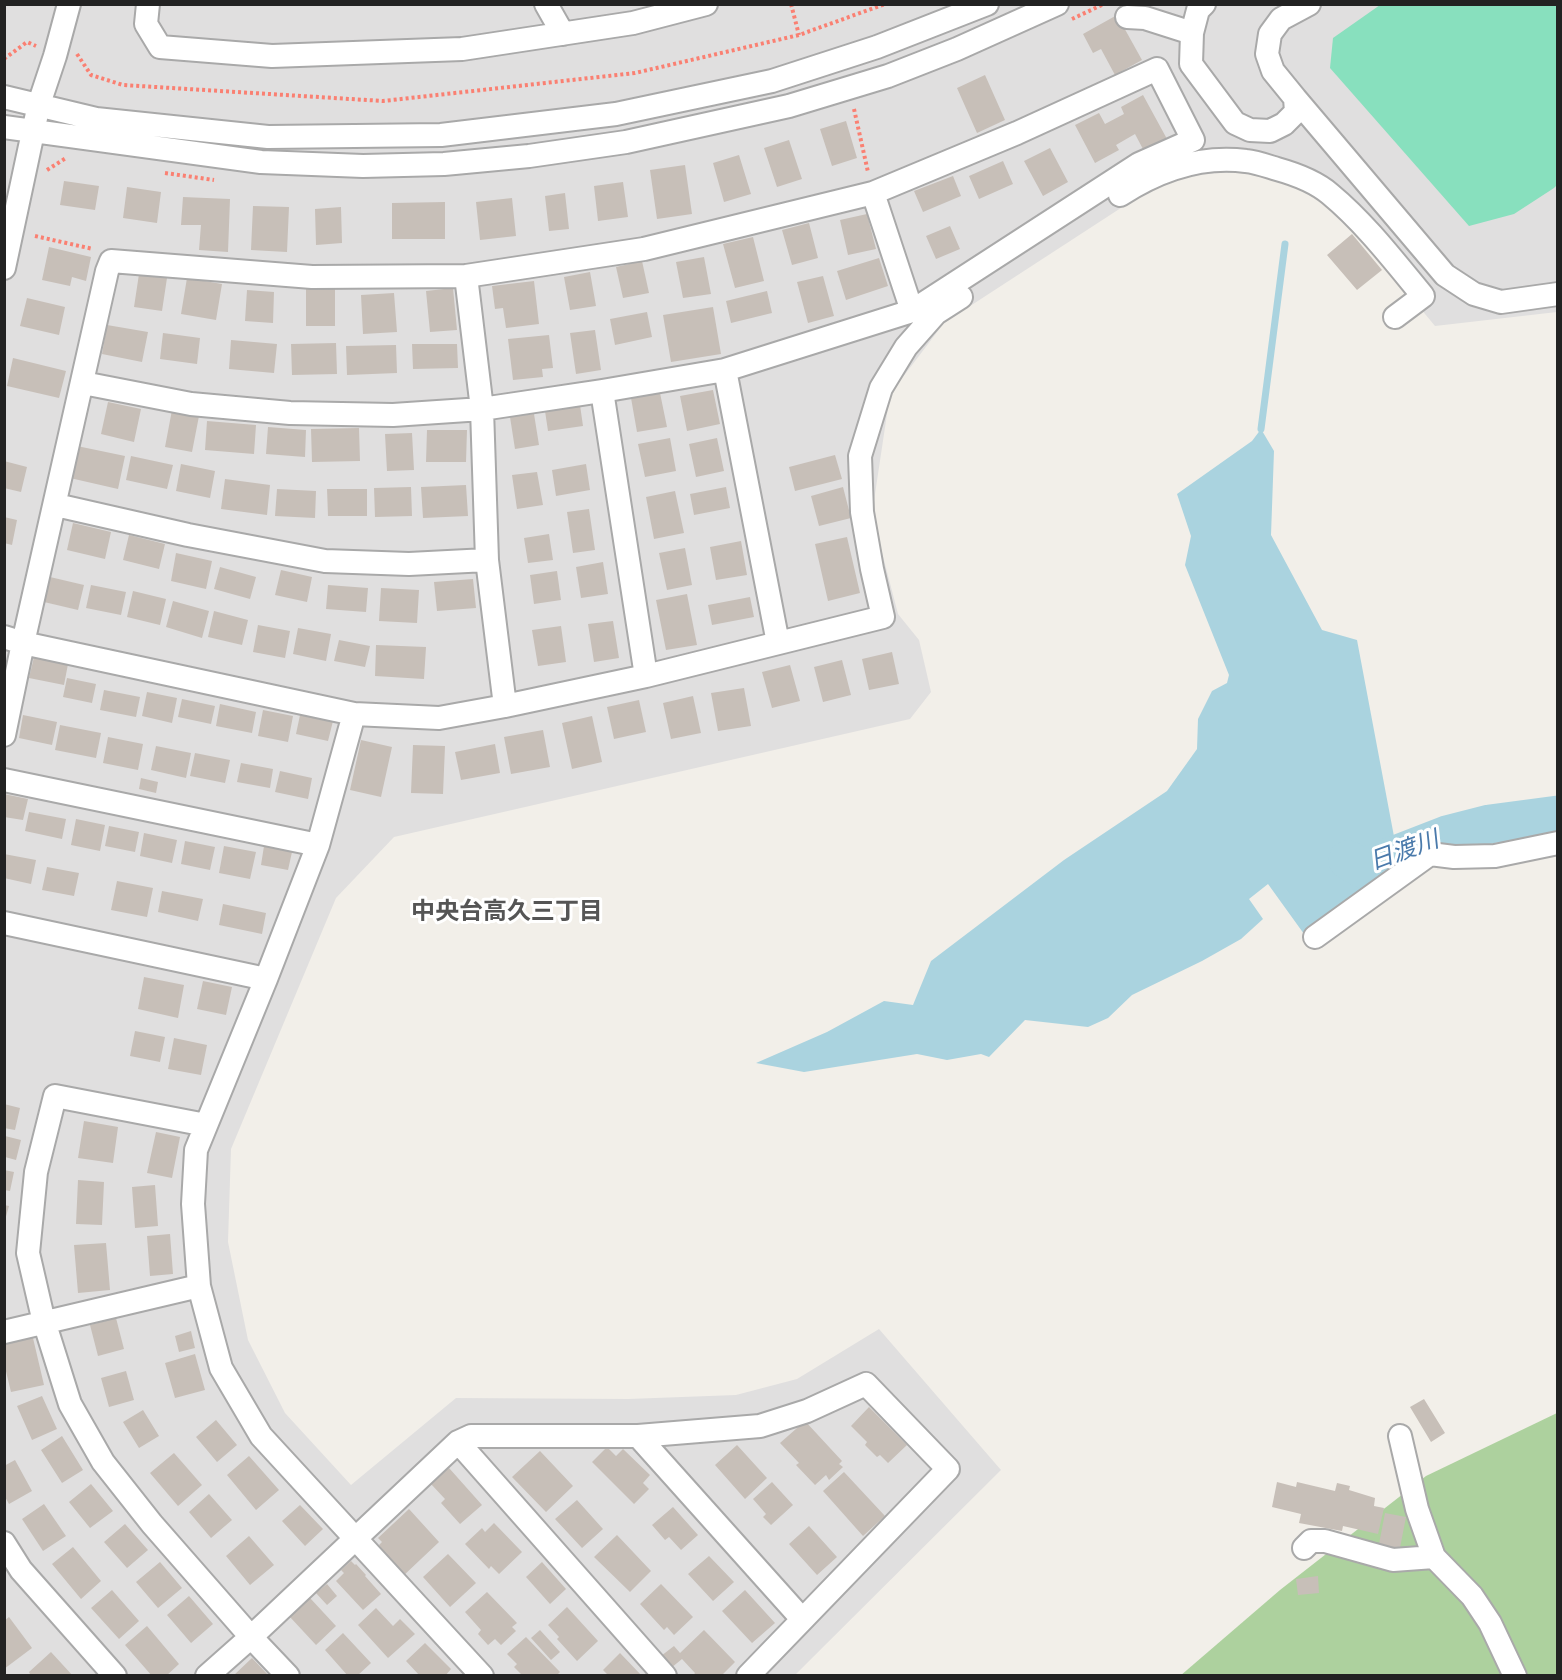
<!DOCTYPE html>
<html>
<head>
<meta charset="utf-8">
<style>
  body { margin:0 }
  #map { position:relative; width:1562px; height:1680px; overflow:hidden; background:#f2efe9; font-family:Mulish,sans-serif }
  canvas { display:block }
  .frame { position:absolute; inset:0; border:6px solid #222; pointer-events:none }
</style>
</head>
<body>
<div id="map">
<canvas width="1562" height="1680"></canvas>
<div class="frame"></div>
</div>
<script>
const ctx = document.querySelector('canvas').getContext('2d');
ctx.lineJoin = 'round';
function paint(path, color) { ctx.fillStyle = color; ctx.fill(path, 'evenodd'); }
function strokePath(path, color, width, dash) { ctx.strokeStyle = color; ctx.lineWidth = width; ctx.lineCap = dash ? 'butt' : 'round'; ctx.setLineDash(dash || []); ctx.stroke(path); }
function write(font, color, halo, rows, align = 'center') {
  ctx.font = font + ' Mulish,"Noto Sans JP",sans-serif'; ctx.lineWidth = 6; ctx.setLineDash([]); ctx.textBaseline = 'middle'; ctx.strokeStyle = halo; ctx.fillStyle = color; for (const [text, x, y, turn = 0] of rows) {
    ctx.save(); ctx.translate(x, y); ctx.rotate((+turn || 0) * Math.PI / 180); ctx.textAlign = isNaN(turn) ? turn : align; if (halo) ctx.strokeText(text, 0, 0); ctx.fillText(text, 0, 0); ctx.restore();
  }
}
paint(new Path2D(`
  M5,5H1557V312L1435,326L1352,226L1321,201L1286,183L1239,172L1202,174L1171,180L1147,191L944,323L890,394L872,514L898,614L919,640L931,692L910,719L394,837L336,898L231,1149L228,1242L248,1340L285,1413L351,1485L456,1398L628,1399L736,1395L797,1379L879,1329L1001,1470L795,1675L5,1676Z`), '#e0dfdf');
paint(new Path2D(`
  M1557,1413V1675L1180,1676L1280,1590L1426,1476Z`), '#add19e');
paint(new Path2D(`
  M1380,5H1557L1558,184L1554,188L1514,214L1469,226L1330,68L1333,38Z`), '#88e0be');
paint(new Path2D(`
  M1261,429L1274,451L1271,535L1322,630L1357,640L1399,863L1304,934L1268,884L1249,899L1263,919L1241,939L1202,961L1132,995L1108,1018L1088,1027L1025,1020L989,1057L981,1054L947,1060L917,1054L804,1072L756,1063L827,1032L884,1001L913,1005L931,961L1064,860L1167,791L1197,749L1198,719L1212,691L1227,683L1229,675L1185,565L1191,536L1177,494L1252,441Z`), '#aad3df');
strokePath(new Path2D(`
  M1261,429L1285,244`), '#aad3df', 7);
strokePath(new Path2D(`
  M1348,860L1362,868L1447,835L1490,824L1558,815`), '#aad3df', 39);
paint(new Path2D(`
  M1117,15L1142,60L1115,75L1101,49L1093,53L1083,34Z
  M985,75L1005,120L977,133L957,88Z
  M1143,95L1167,139L1144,151L1135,134L1116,145L1119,150L1095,163L1075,125L1099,113L1105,124L1124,114L1121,107Z
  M846,121L857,158L832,166L820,129Z
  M789,140L802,179L777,187L764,148Z
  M1050,148L1068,182L1043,196L1024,161Z
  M739,155L751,194L724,202L713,163Z
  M1003,161L1013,184L979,199L969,176Z
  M685,165L692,214L657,219L650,170Z
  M953,176L961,196L923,212L914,191Z
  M64,181L99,186L95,210L60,205Z
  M623,182L628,217L598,221L594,186Z
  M127,187L161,192L157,223L123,218Z
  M565,193L569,229L549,231L545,196Z
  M183,197L230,199L228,252L199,250L201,225H181Z
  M512,198L516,236L480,240L476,202Z
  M445,202V239H392V203Z
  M253,206L289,207L287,252L251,250Z
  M341,207L342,243L316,245L315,209Z
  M867,214L876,249L848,255L840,220Z
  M809,223L818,258L792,265L782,230Z
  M950,226L960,249L936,259L926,236Z
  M1352,234L1382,270L1357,290L1327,255Z
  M753,237L764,281L735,288L723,244Z
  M49,247L91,257L86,281L72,277L70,286L42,280Z
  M704,257L711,294L683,298L676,262Z
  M879,258L888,286L846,300L837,271Z
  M642,261L649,293L623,298L616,267Z
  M590,272L596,306L570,310L564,277Z
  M139,274L167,278L162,311L134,307Z
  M823,276L834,316L808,323L797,282Z
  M187,278L222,284L216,320L181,314Z
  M534,281L539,324L506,328L503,308L495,309L492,286Z
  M453,288L457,330L430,332L426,291Z
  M306,289H335V326H306Z
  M247,290L274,292L273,323L245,321Z
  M767,291L772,313L731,323L726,301Z
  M394,293L397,332L363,334L361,295Z
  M27,298L65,307L59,335L20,326Z
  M713,307L721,354L671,362L663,315Z
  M647,312L652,337L615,345L610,319Z
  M107,325L148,332L142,362L102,354Z
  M595,330L601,370L576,374L570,333Z
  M163,333L200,338L197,364L160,359Z
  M549,335L553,368L542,369L543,377L513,380L508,339Z
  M231,340L277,344L274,373L229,369Z
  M336,343L337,374L292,375L291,344Z
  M412,344H457L458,368L413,369Z
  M396,345L397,373L347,375L346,346Z
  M13,358L66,371L59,398L7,386Z
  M713,390L720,424L687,431L680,396Z
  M660,393L667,427L637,432L631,398Z
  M108,402L141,409L134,442L101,434Z
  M580,405L583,426L548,431L545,411Z
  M172,410L199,416L192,452L165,447Z
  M534,414L539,445L515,449L510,417Z
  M207,421L256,425L254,454L205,450Z
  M268,427L306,430L305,457L266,454Z
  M359,428L360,461L312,462L311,429Z
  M427,430H467L466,462H426Z
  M412,433L414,470L387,471L385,434Z
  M670,438L676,471L645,477L638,444Z
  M717,438L724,471L696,477L689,444Z
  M77,446L125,456L118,489L70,478Z
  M835,455L842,479L795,491L789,467Z
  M131,456L173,465L167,489L126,480Z
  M4,461L27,467L21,492L4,488Z
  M181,464L215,471L210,498L176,491Z
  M586,464L590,490L556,496L552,470Z
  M537,472L543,505L517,509L512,475Z
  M225,479L270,485L267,515L221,509Z
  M466,485L468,516L423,518L421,487Z
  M411,487L412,516L375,517L374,488Z
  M726,487L730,508L694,515L690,494Z
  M843,487L851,518L819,526L811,496Z
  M277,489L316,491L315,518L275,516Z
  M327,489H367V516H328Z
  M675,491L684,533L654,539L646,497Z
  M589,509L595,550L573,553L567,512Z
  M4,517L17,520L12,545L4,543Z
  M73,523L111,532L105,559L67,550Z
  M549,534L553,560L528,563L524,538Z
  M129,535L165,544L159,569L123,560Z
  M847,537L860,593L828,601L815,544Z
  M741,541L747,575L716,580L710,547Z
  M685,548L692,585L667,590L659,553Z
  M176,553L212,561L206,589L171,581Z
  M603,562L608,594L581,598L576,567Z
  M220,567L256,577L250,599L214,589Z
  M281,570L312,577L307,602L275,595Z
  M557,571L561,600L534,604L530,575Z
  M50,577L84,585L78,610L44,602Z
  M473,579L476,608L437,611L434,582Z
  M91,585L126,592L121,615L86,608Z
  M328,585L368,588L366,612L326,609Z
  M381,588L419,590L417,623L379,621Z
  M133,591L166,599L160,625L127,617Z
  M687,594L697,645L666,650L656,600Z
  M750,597L754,617L712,625L708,605Z
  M173,601L209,611L202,638L166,627Z
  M214,611L248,620L242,645L208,637Z
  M613,621L619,658L594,662L588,624Z
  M258,625L290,631L285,658L253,652Z
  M561,626L566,662L538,666L532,630Z
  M298,628L331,634L326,661L293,654Z
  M339,640L370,646L365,667L334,661Z
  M376,645L426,647L424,679L375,676Z
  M892,652L899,684L869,690L862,659Z
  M34,657L68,664L64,685L29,678Z
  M842,660L851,695L823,702L814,667Z
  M790,665L800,701L772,708L762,672Z
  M67,678L96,684L92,703L63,697Z
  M744,688L751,726L718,731L711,693Z
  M104,690L140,697L136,717L100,710Z
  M147,692L177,698L172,723L142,716Z
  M693,696L701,733L671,739L663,703Z
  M182,699L215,706L211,724L178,717Z
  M639,700L646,732L614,739L607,707Z
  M220,704L256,712L252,733L216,726Z
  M263,710L293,716L288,742L258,736Z
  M23,715L57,722L52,745L19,738Z
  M300,715L333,721L328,741L296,734Z
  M592,716L602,762L572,769L562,723Z
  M60,725L101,733L96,758L55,750Z
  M543,730L550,767L511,774L504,737Z
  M108,737L143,744L138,770L103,763Z
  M361,740L392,747L381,797L350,790Z
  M495,744L500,773L461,780L455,752Z
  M413,745L445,746L443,794L411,793Z
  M156,746L191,753L186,778L151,770Z
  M195,753L230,760L225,783L190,776Z
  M241,763L273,769L270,788L237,782Z
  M280,771L312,778L308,799L275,792Z
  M141,778L158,782L156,793L139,789Z
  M4,794L28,799L23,820L4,817Z
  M29,812L66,819L62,839L25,831Z
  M76,819L105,825L100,851L71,845Z
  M109,826L139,832L135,852L105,846Z
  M144,833L177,840L172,863L140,856Z
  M185,841L215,847L210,870L181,864Z
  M224,846L256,852L250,879L219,873Z
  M264,846L292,852L288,870L261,865Z
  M4,854L36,860L31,884L4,878Z
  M47,867L79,873L74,896L42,890Z
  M117,881L153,888L147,917L111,910Z
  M162,891L203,899L198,921L158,912Z
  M223,904L266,913L262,934L219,925Z
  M144,977L184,985L178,1018L138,1009Z
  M203,981L232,987L226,1015L197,1009Z
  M135,1031L165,1037L160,1062L130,1056Z
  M174,1038L207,1045L201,1075L168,1069Z
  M4,1104L20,1108L15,1130L4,1128Z
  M84,1121L118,1127L113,1163L78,1158Z
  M156,1132L180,1137L172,1178L147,1173Z
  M5,1136L21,1140L16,1160L5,1157Z
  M4,1170L14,1172L10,1191L4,1190Z
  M78,1180L104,1182L102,1225L76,1224Z
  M155,1185L158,1226L135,1228L132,1187Z
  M4,1205L9,1206L5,1220H4Z
  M170,1234L173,1274L150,1276L147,1236Z
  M106,1243L110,1290L78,1293L74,1245Z
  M116,1318L124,1349L98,1356L90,1325Z
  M191,1331L195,1348L179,1352L175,1336Z
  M33,1338L44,1385L11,1392L4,1363V1344Z
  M195,1354L205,1390L175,1398L165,1363Z
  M126,1371L134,1400L109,1407L101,1378Z
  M42,1396L57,1429L32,1440L17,1406Z
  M1424,1399L1445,1433L1431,1442L1410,1407Z
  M869,1407L907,1445L888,1463L880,1455L877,1457L865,1445L867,1442L851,1426Z
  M143,1410L159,1436L139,1448L123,1422Z
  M216,1420L237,1445L217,1462L196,1437Z
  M805,1421L842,1461L839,1464L843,1467L829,1480L826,1475L815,1485L796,1465L799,1463L780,1443Z
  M62,1436L83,1470L62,1483L41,1450Z
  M737,1445L767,1478L745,1499L715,1465Z
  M607,1447L616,1456L623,1449L650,1475L643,1483L649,1489L634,1504L592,1462Z
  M540,1451L573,1486L546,1512L512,1477Z
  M174,1453L202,1485L178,1506L150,1473Z
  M249,1456L279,1490L256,1510L227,1475Z
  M15,1460L32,1491L9,1504L4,1495V1466Z
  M449,1468L482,1505L460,1524L441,1503L445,1499L431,1484Z
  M844,1472L885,1516L863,1536L823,1491Z
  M772,1482L793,1505L771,1525L763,1517L766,1514L753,1499Z
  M1277,1482L1296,1487L1297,1482L1335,1491L1337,1483L1350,1486L1349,1490L1375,1498L1374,1506L1384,1508L1378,1534L1343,1526L1342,1531L1299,1523L1301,1514L1272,1507Z
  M91,1484L113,1511L90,1528L69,1502Z
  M209,1494L232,1520L211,1538L189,1512Z
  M577,1500L603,1529L582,1548L555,1519Z
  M44,1504L66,1536L43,1551L22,1519Z
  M300,1505L323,1529L305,1546L282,1521Z
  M673,1507L698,1535L681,1550L669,1537L665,1540L652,1525Z
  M409,1509L439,1542L402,1577L378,1552L381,1548L379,1545L382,1542L378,1538Z
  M1385,1513L1406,1517L1399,1553L1378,1549Z
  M494,1523L522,1552L499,1574L491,1566L489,1569L465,1544L482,1528L485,1532Z
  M125,1524L148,1550L127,1568L104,1542Z
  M809,1526L837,1557L817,1575L789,1544Z
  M617,1535L651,1571L630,1592L594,1557Z
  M249,1536L274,1565L250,1585L226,1556Z
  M73,1547L101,1581L81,1599L52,1564Z
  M448,1554L476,1583L450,1607L423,1577Z
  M709,1556L734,1582L713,1601L688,1574Z
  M351,1561L355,1565L356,1564L366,1575L365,1576L381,1594L363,1610L336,1581L344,1573L341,1570Z
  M160,1562L182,1588L158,1608L136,1582Z
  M542,1562L566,1589L550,1604L526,1577Z
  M1318,1576L1319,1593L1298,1595L1296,1579Z
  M327,1584L337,1596L327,1605L316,1593Z
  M661,1584L693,1617L674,1635L667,1627L664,1630L640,1604Z
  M112,1590L139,1621L119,1639L91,1608Z
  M745,1590L775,1623L752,1643L722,1611Z
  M487,1592L517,1623L512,1627L516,1631L501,1645L495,1639L488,1645L478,1634L481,1630L465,1612Z
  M189,1596L213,1624L191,1643L167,1615Z
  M310,1598L336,1626L316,1645L290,1617Z
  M567,1607L598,1641L577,1661L557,1639L559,1637L548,1625Z
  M376,1608L393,1626L400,1619L415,1634L388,1658L358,1625Z
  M9,1617L32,1648L4,1669V1621Z
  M147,1626L179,1664L166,1676H152L125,1645Z
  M540,1630L560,1652L551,1660L531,1638Z
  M704,1630L735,1662L721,1676H693L695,1673L682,1659L671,1668L661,1656L674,1646L680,1653Z
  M343,1633L371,1663L357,1676H348L325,1650Z
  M526,1637L560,1672L556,1676H523L514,1667L517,1664L507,1654Z
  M425,1643L451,1669L445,1676H420L406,1661Z
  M51,1652L73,1676H31L29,1672Z
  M620,1653L642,1676H609L603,1670Z
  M252,1658L269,1676H233Z`), '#c7bfb8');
const minor = new Path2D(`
  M148,4L146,24L160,47L272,56L462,49L633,23L706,4
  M546,4L563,34
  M1204,4L1198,10L1192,33L1191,64L1235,123L1250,130L1270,131L1284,124L1296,112L1295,98L1273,71L1267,54L1270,34L1281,19L1309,4
  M1127,17L1145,18L1192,33
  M4,97L96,119L268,137L441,135L616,114L772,81L877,47L987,4
  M1295,98L1445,275L1474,294L1501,302L1558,294
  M4,127L261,162L363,166L444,164L529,156L626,142L789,106L888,76L957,49L1057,4
  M873,193L912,311
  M1120,195C1157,171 1200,155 1246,161C1256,162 1267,166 1277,169C1295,174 1316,182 1330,194C1365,223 1394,261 1423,296L1395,317
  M4,268L39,104L55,56L69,4
  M466,276L482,409L487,560L505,706
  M725,370L778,643
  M602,391L646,676
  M56,505L188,535L325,561L409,564L487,560
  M4,637L23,643L354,714L439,718L505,706L646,676L883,617L872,569L862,512L860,456L881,388L906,347L936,313L961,297
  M354,714L318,845L266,979L196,1150L193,1204L199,1286L221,1368L261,1436L482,1676
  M4,735L23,643L107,271L111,261L312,277L466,276L644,249L873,193L1017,133L1157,69L1193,140L1139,164L912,311L725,370L602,391L482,409L393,415L290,413L191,404L83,383
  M4,780L318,845
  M4,923L266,979
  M1315,937L1430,854L1454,857L1495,856L1558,843
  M206,1125L55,1096L36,1172L28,1253L43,1318L70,1404L103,1462L152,1524L251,1637L288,1676
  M4,1332L199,1286
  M638,1436L802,1619
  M1400,1436L1417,1509L1434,1557L1472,1596L1490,1623L1515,1676
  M458,1442L665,1676
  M4,1543L21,1570L115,1676
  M1304,1548L1311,1541H1325L1393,1560L1434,1557
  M207,1676L251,1637L458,1442L471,1436H638L760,1426L807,1411L866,1384L948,1469L748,1676`);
strokePath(minor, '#a9a9a9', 26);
strokePath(new Path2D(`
  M791,4L799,35
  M1072,19L1104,4
  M77,54L91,75L123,85L383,101L635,73L799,35L885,4
  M4,59L27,42L36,46
  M854,109L868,172
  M47,170L66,158
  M165,173L214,180
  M35,236L93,249`), '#fa8072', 4, [3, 3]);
strokePath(minor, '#fff', 22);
write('italic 24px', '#4a7aab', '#fff', [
  ["日渡川",1404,851,-20]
]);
write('bold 24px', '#555', '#fff', [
  ["中央台高久三丁目",507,912]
]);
</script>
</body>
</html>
